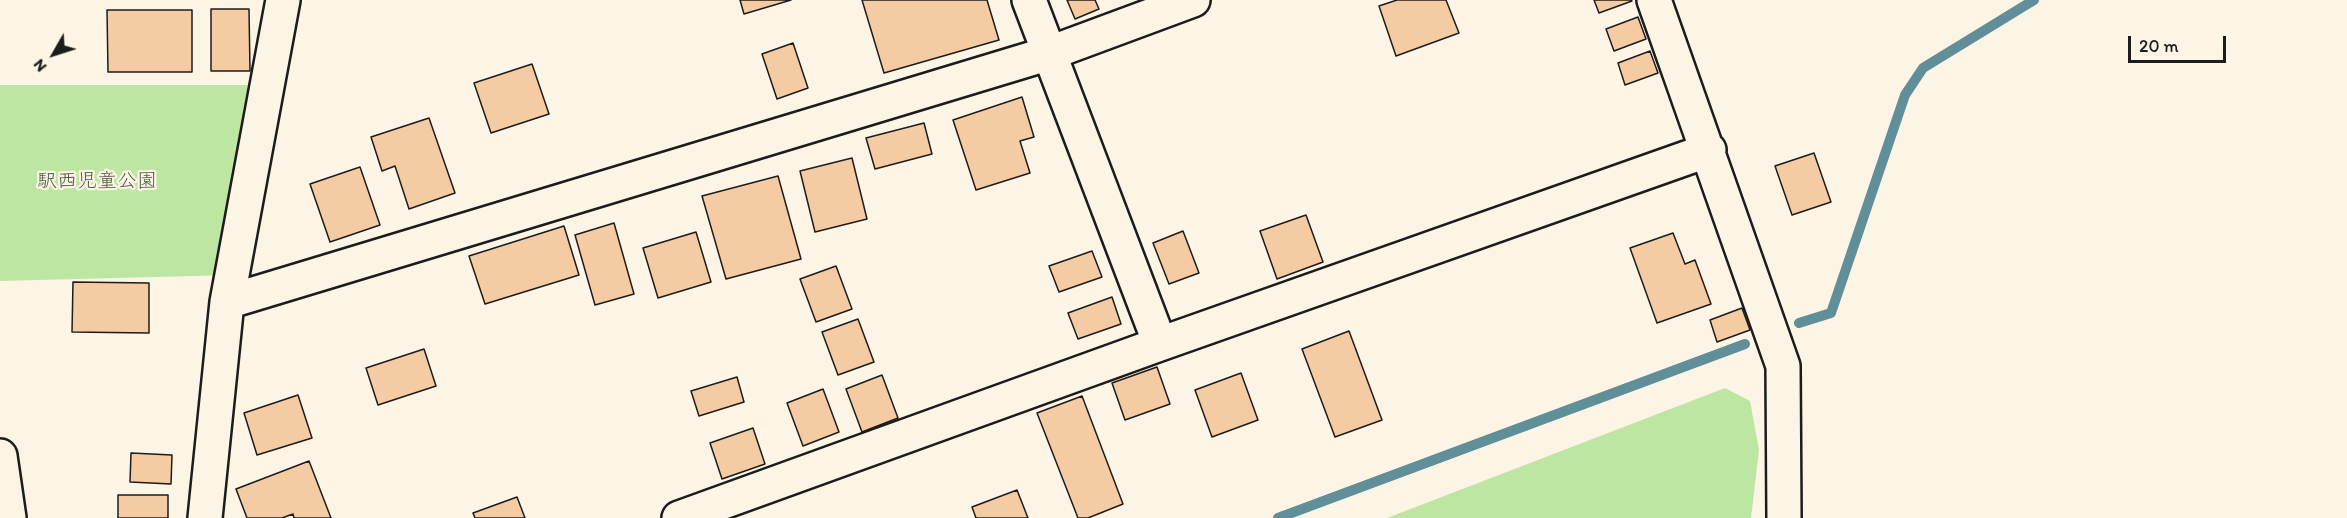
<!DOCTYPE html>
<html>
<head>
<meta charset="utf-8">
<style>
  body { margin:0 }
  #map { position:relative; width:2347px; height:518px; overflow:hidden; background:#fcf5e5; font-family:Itim,sans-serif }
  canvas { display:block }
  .north { position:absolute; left:24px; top:24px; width:60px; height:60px; -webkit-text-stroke:4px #fcf5e5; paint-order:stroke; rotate:231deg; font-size:16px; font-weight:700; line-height:24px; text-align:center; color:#1c1c1c }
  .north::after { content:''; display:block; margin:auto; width:21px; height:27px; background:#1c1c1c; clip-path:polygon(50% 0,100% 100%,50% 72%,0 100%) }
  .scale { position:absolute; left:2128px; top:36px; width:98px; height:27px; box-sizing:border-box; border:3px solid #1c1c1c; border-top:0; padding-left:8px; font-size:18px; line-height:21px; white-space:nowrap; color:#1c1c1c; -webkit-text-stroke:4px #fcf5e5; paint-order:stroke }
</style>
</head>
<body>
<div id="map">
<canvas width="2347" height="518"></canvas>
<div class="north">N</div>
<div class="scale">20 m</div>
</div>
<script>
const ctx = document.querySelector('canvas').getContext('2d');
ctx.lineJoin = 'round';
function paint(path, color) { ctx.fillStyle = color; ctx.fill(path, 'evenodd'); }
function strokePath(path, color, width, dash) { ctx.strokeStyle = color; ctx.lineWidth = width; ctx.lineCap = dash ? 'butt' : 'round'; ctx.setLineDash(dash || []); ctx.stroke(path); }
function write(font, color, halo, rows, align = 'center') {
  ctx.font = font + ' Itim,"Klee One",sans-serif'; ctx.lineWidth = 4.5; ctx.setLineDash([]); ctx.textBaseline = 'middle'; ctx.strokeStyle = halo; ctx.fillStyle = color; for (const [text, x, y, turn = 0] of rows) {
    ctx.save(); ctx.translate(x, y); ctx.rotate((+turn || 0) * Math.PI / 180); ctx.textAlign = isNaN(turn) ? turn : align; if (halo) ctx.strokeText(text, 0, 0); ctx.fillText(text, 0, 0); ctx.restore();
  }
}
paint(new Path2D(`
  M0,85H267L232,275L0,281Z
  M1725,388L1750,401L1759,450L1751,518H1387Z`), '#bde6a2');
strokePath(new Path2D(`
  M1799,323L1831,313L1905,95L1923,68L2034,0
  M1278,518L1745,344`), '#608f99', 10);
const building = new Path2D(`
  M740,0H791L744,14Z
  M862,0H987L999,40L884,73Z
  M1067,0H1095L1099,9L1075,19Z
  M1397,0H1446L1459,33L1396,56L1379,6Z
  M1594,0H1631L1632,1L1599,13Z
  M211,9H249L250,71H211Z
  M107,10H192V72H108Z
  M1638,17L1646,39L1614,51L1606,29Z
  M793,43L808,88L777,99L762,54Z
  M1650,51L1658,73L1625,85L1618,63Z
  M532,64L549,114L491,133L474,83Z
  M1022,97L1034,137L1020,141L1030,173L976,190L953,120Z
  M429,118L455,193L409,209L395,166L382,171L371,137Z
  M924,123L932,154L875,169L866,138Z
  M1814,153L1831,202L1792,215L1775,166Z
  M852,158L867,219L815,232L800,171Z
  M360,167L380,225L330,242L310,184Z
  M778,176L801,259L726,279L702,196Z
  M1306,215L1323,262L1277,279L1260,231Z
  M614,223L634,294L595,305L575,235Z
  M564,226L579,275L485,304L469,256Z
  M1183,231L1199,273L1169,284L1153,243Z
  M696,232L711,282L658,298L643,248Z
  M1673,233L1685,264L1695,260L1711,304L1657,323L1630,248Z
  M1092,251L1102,277L1059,292L1049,266Z
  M836,266L852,309L816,322L800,279Z
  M73,282L149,283V333L72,332Z
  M1112,297L1121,324L1078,339L1068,313Z
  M1742,308L1750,330L1717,342L1710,320Z
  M858,319L874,362L838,375L822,332Z
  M1349,331L1382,420L1335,437L1302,349Z
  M424,349L436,386L378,405L366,368Z
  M1157,367L1170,404L1125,420L1112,383Z
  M1241,373L1258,420L1212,437L1195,390Z
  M882,375L898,418L862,432L846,389Z
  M737,377L744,402L699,416L691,391Z
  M823,389L839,432L803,446L787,403Z
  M298,395L312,438L257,455L244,413Z
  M1082,396L1123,504L1088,518H1078L1037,413Z
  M753,428L765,464L722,479L710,443Z
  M131,453L172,455L171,484L130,482Z
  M309,461L331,518H294L293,514L282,518H247L236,489Z
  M1017,490L1028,518H976L972,507Z
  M118,495H168V518H118Z
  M517,497L525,518H475L473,513Z`);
paint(building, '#f4cba3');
strokePath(building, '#1c1c1c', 1.5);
const street = new Path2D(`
  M1029,0L1160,344
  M1654,0L1783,366L1784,518
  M227,302L1050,53L1193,0
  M205,518L227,302L283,0
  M679,518L1160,344L1709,150`);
const secondary = new Path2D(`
  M0,456L9,518`);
strokePath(street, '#1c1c1c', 38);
strokePath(secondary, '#1c1c1c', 38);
strokePath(street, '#fcf5e5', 33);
strokePath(secondary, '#fcf5e5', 33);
write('20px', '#4c5944', '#fcf5e5', [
  ["駅西児童公園",97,182]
]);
</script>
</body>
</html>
